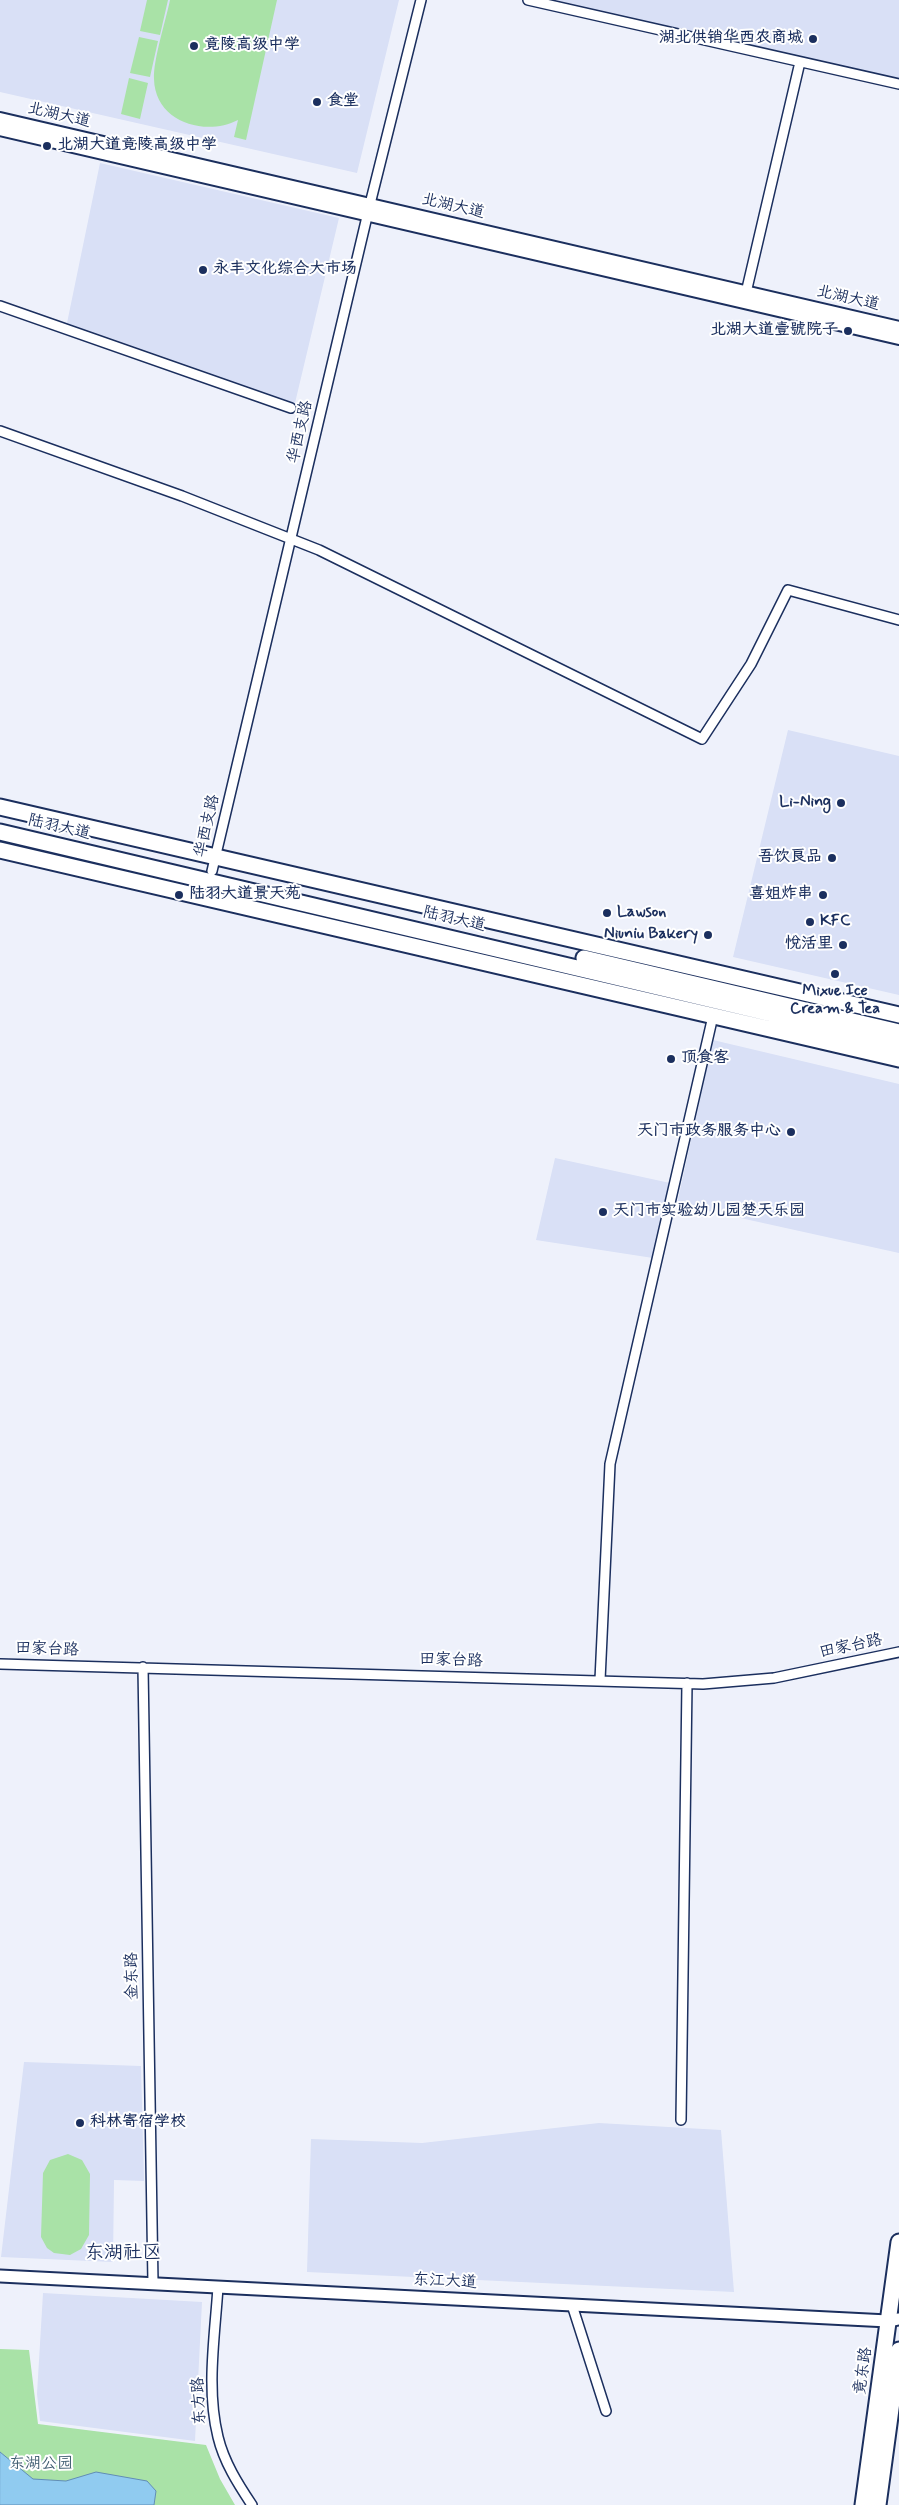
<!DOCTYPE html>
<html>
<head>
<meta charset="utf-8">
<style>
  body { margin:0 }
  canvas { display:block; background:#eef1fb }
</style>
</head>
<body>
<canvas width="899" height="2505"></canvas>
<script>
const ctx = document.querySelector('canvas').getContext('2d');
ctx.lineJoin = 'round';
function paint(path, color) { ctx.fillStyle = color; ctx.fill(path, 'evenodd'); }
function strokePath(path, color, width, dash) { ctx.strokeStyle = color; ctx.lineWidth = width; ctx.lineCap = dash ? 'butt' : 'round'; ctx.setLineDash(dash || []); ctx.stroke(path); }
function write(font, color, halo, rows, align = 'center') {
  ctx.font = font + ' Mynerve,"LXGW WenKai TC",sans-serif'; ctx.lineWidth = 4; ctx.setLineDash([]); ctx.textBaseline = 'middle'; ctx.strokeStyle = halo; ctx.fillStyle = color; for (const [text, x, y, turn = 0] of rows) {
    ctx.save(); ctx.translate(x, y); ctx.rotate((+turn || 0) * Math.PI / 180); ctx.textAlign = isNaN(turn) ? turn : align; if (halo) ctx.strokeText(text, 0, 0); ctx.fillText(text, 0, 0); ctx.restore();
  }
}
paint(new Path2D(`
  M0,0H399L357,173L0,92Z
  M555,0H899V78Z
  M100,163L339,218L295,403L67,323Z
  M788,730L899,756V995L733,957Z
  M713,1040L899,1084V1253L677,1204Z
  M555,1158L670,1183L653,1258L536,1240Z
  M24,2062L141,2066L144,2181L114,2180L113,2262L1,2257Z
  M599,2123L721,2130L734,2292L307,2272L311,2139L422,2143Z
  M43,2293L202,2302L195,2441L40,2421L37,2394Z`), '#d9e0f6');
paint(new Path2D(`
  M147,0H168L160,35L140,31Z
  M170,0H277L246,140L234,137L238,120C205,137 155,122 154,79C153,60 166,20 170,0Z
  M139,37L158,41L150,77L130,73Z
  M129,78L148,83L140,119L121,114Z
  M68,2154L82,2160L90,2174L89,2235L81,2249L70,2255L54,2253L47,2248L41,2237L43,2173L50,2160Z
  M0,2349L29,2350L38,2424L206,2445L220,2479L235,2505H0Z`), '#a9e2a7');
const water = new Path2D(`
  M0,2452L33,2479L66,2481L96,2472L147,2481L156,2491L154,2505H0Z`);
paint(water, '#90cbf0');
strokePath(water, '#618db6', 1);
const minor = new Path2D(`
  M528,0L899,84
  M745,297L800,62
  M0,306L291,408
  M0,431L182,496L319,550L702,739L751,664L788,590L899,620
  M212,871L370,204L421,0
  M0,1664L703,1684L774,1678L899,1652
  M143,1667L153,2283
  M600,1680L610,1464L713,1016
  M681,2120L687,1683
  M218,2287C215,2335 206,2389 218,2437C224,2462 238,2484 252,2505
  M572,2305L606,2411`);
const tertiary = new Path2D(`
  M0,2276L888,2321L899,2319`);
const secondary = new Path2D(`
  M0,119L899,328
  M0,129L899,338`);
const primary = new Path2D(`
  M0,807L899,1015
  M0,832L899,1044
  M0,850L899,1059
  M584,958L899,1032
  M863,2505L899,2242
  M878,2505L899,2350`);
strokePath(minor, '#1b2f5e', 12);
strokePath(tertiary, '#1b2f5e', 15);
strokePath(secondary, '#1b2f5e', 16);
strokePath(primary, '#1b2f5e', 19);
strokePath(minor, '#fff', 9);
strokePath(tertiary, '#fff', 11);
strokePath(secondary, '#fff', 12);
strokePath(primary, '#fff', 15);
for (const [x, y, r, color] of [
  [813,39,5,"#1b2f5e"],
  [194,46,5,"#1b2f5e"],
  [317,102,5,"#1b2f5e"],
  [47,146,5,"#1b2f5e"],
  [203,270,5,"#1b2f5e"],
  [848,331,5,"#1b2f5e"],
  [841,803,5,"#1b2f5e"],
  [832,858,5,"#1b2f5e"],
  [179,895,5,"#1b2f5e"],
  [823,895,5,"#1b2f5e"],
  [607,913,5,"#1b2f5e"],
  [810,922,5,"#1b2f5e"],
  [708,935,5,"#1b2f5e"],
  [843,945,5,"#1b2f5e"],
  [835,974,5,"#1b2f5e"],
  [671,1059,5,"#1b2f5e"],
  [791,1132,5,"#1b2f5e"],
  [603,1212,5,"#1b2f5e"],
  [80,2123,5,"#1b2f5e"]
]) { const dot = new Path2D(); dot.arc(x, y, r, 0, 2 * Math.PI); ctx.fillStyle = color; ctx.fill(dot); strokePath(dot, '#fff', 2); }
write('bold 16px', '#1b2f5e', '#fff', [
  ["湖北供销华西农商城",803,39,"right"],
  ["竟陵高级中学",204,46],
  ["食堂",327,102],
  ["北湖大道竟陵高级中学",57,146],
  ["永丰文化综合大市场",213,270],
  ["北湖大道壹號院子",838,331,"right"],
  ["Li-Ning",831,803,"right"],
  ["吾饮良品",822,858,"right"],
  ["陆羽大道景天苑",189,895],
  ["喜姐炸串",813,895,"right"],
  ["Lawson",617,913],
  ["KFC",820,922],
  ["Niuniu Bakery",698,935,"right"],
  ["悦活里",833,945,"right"],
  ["Mixue Ice",835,992,"center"],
  ["Cream & Tea",835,1010,"center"],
  ["顶食客",681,1059],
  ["天门市政务服务中心",781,1132,"right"],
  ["天门市实验幼儿园楚天乐园",613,1212],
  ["科林寄宿学校",90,2123]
], 'left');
write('16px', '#1b2f5e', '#fff', [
  ["北湖大道",59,116,13],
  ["北湖大道",453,207,13],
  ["北湖大道",848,299,13],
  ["华西支路",301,432,-77],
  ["华西支路",208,826,-77],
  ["陆羽大道",59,828,13],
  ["陆羽大道",454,920,13],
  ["田家台路",851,1647,-12],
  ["田家台路",47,1650,2],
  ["田家台路",451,1661,2],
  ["金东路",133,1976,-91],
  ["东江大道",445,2282,3],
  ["竟东路",864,2371,-82],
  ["东方路",200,2401,-93]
]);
write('16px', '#3e5c70', '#fff', [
  ["东湖公园",41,2465]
]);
write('19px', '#1b2f5e', '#fff', [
  ["东湖社区",123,2254]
]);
</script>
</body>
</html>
